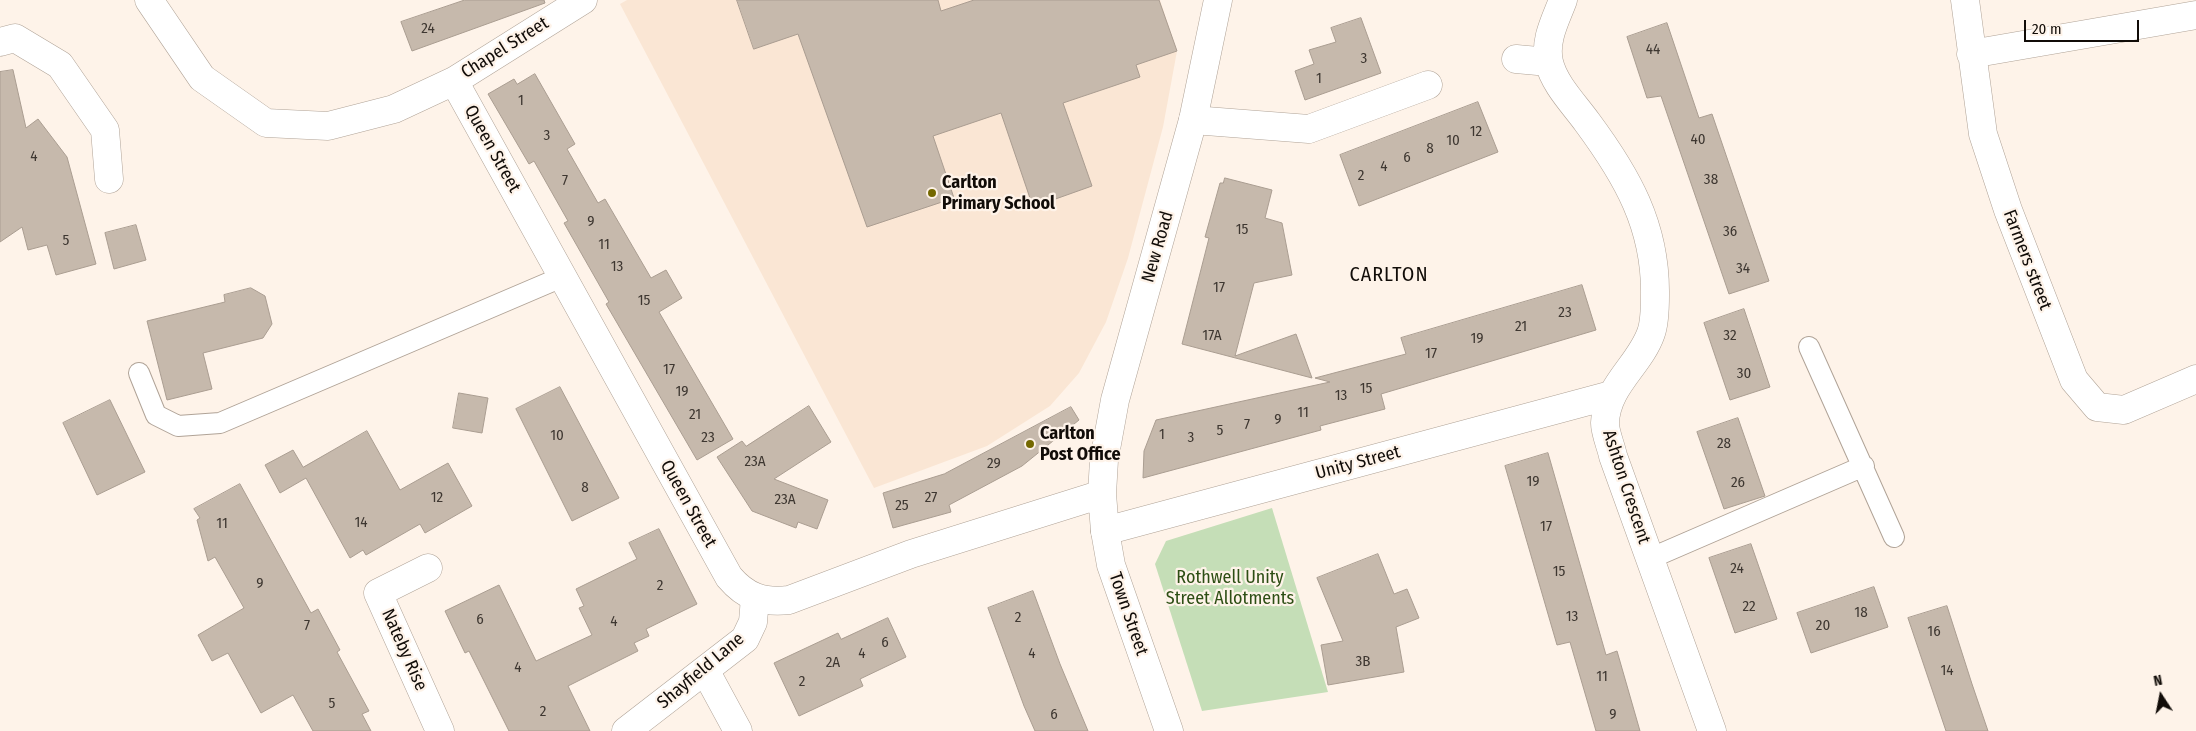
<!DOCTYPE html>
<html>
<head>
<meta charset="utf-8">
<style>
  body { margin:0 }
  #map { position:relative; width:2196px; height:731px; overflow:hidden; background:#fef3e9; font-family:"Fira Sans Condensed",sans-serif }
  canvas { display:block }
  .north { position:absolute; left:2136px; top:671px; width:50px; height:50px; -webkit-text-stroke:4px #fef3e9; paint-order:stroke; rotate:349deg; font-size:14px; font-weight:700; line-height:20px; text-align:center; color:#110c08 }
  .north::after { content:''; display:block; margin:auto; width:18px; height:22px; background:#110c08; clip-path:polygon(50% 0,100% 100%,50% 72%,0 100%) }
  .scale { position:absolute; left:2024px; top:20px; width:115px; height:22px; box-sizing:border-box; border:2px solid #110c08; border-top:0; padding-left:6px; font-size:15px; line-height:18px; white-space:nowrap; color:#110c08; -webkit-text-stroke:4px #fef3e9; paint-order:stroke }
</style>
</head>
<body>
<div id="map">
<canvas width="2196" height="731"></canvas>
<div class="north">N</div>
<div class="scale">20 m</div>
</div>
<script>
const ctx = document.querySelector('canvas').getContext('2d');
ctx.lineJoin = 'round';
function paint(path, color) { ctx.fillStyle = color; ctx.fill(path, 'evenodd'); }
function strokePath(path, color, width, dash) { ctx.strokeStyle = color; ctx.lineWidth = width; ctx.lineCap = dash ? 'butt' : 'round'; ctx.setLineDash(dash || []); ctx.stroke(path); }
function write(font, color, halo, rows, align = 'center') {
  ctx.font = font + ' "Fira Sans Condensed",sans-serif'; ctx.lineWidth = 4.5; ctx.setLineDash([]); ctx.textBaseline = 'middle'; ctx.strokeStyle = halo; ctx.fillStyle = color; for (const [text, x, y, turn = 0] of rows) {
    ctx.save(); ctx.translate(x, y); ctx.rotate((+turn || 0) * Math.PI / 180); ctx.textAlign = isNaN(turn) ? turn : align; if (halo) ctx.strokeText(text, 0, 0); ctx.fillText(text, 0, 0); ctx.restore();
  }
}
paint(new Path2D(`
  M627,0H1160L1177,51L1163,127L1128,258L1106,322L1079,373L1050,406L987,446L874,488L620,4Z`), '#fae6d4');
paint(new Path2D(`
  M1272,508L1328,692L1202,711L1155,564L1166,541Z`), '#c5deb7');
const building = new Path2D(`
  M465,0H544L545,3L412,51L401,22Z
  M737,0H938L941,11L974,0H1159L1177,51L1136,65L1140,77L1063,103L1092,186L1033,207L1001,113L933,136L954,198L867,227L798,34L754,49Z
  M1361,18L1381,73L1305,100L1295,71L1314,64L1309,50L1336,42L1331,28Z
  M1667,23L1699,118L1712,114L1769,281L1729,294L1661,96L1647,98L1627,37Z
  M13,70L26,128L38,119L67,157L96,264L56,275L47,245L28,250L22,227L0,242V72Z
  M535,74L575,144L567,149L598,203L605,199L651,278L666,270L682,298L659,312L733,439L697,460L606,304L609,302L564,223L568,221L534,161L529,164L488,94L514,79L517,84Z
  M1478,102L1498,152L1359,206L1340,155Z
  M1225,178L1272,190L1265,218L1282,223L1292,275L1254,283L1235,356L1296,334L1312,378L1182,344L1209,238L1205,237L1220,183H1223Z
  M136,225L146,260L114,269L105,233Z
  M1582,285L1596,330L1381,394L1385,409L1320,426L1321,430L1143,478L1144,451L1156,420L1330,382L1315,378L1406,354L1401,338Z
  M251,288L265,296L272,324L263,338L203,353L212,389L167,400L147,321L225,302L224,295Z
  M1744,309L1770,387L1730,400L1704,323Z
  M560,387L619,498L572,521L516,409Z
  M459,393L488,398L482,433L453,428Z
  M110,400L145,472L97,495L63,423Z
  M809,406L831,442L774,479L828,500L817,529L798,522L796,528L752,511L717,457L742,441L746,446Z
  M1071,407L1079,420L1022,466L949,505L951,512L893,528L883,493L944,474Z
  M1738,418L1765,496L1724,509L1697,432Z
  M367,431L400,490L448,463L472,506L425,533L420,524L366,555L363,550L350,558L306,478L280,493L265,465L293,450L303,467Z
  M1548,453L1606,655L1617,651L1640,731H1596L1570,642L1557,645L1505,466Z
  M240,484L311,613L318,609L340,650L337,652L369,711L362,714L371,731H313L293,695L261,713L228,653L212,661L198,635L244,608L215,557L208,561L197,520L200,518L194,509Z
  M659,529L697,604L646,629L649,636L634,643L638,651L568,686L590,731H509L469,651L465,653L445,611L499,585L536,661L592,635L579,608L584,606L576,589L637,559L629,543Z
  M1751,544L1777,619L1735,633L1709,558Z
  M1378,554L1394,594L1407,589L1419,618L1396,627L1404,672L1328,685L1321,645L1343,641L1317,578Z
  M1874,587L1888,627L1811,653L1797,613Z
  M1033,591L1060,664L1088,731H1035L1024,706L988,608Z
  M1947,606L1972,684L1988,731H1946L1908,618Z
  M888,618L906,657L860,679L863,686L799,716L774,663L838,633L841,639Z`);
paint(building, '#c6b9ac');
strokePath(building, '#aa9d91', 1);
const lane = new Path2D(`
  M1809,347L1894,537
  M139,373L156,415L178,426L220,423L562,277
  M1649,559L1864,466`);
const street = new Path2D(`
  M1563,0C1556,19 1544,40 1549,62C1554,84 1574,104 1587,122C1627,176 1656,226 1655,295C1655,306 1655,322 1651,333C1640,365 1606,386 1605,423C1605,433 1611,446 1613,456L1712,731
  M1965,0L1983,134L2008,210L2074,380L2097,407L2124,410L2196,379
  M0,42L15,38L60,65L105,130L109,179
  M1971,54L2196,15
  M1516,59L1549,62
  M1193,120L1309,129L1428,85
  M1105,531L1611,395
  M428,568L378,593L440,731
  M706,672L738,731
  M626,731L745,639L753,622L755,598`);
const secondary = new Path2D(`
  M149,0L202,78L266,123L328,126L394,109L454,81L583,0
  M454,81L729,577C746,597 763,603 789,600L911,554L1102,494
  M1169,731L1111,565L1105,531L1102,494L1104,460L1115,400L1193,120L1218,0`);
strokePath(lane, '#b0a397', 22);
strokePath(street, '#b0a397', 29);
strokePath(secondary, '#b0a397', 29);
strokePath(lane, '#fff', 20);
strokePath(street, '#fff', 28);
strokePath(secondary, '#fff', 28);
for (const [x, y, r, color] of [
  [932,193,5,"#746800"],
  [1030,444,5,"#746800"]
]) { const dot = new Path2D(); dot.arc(x, y, r, 0, 2 * Math.PI); ctx.fillStyle = color; ctx.fill(dot); strokePath(dot, '#fef3e9', 2); }
write('15px', '#3e3731', null, [
  ["24",428,29],
  ["44",1653,50],
  ["3",1364,59],
  ["1",1319,79],
  ["1",521,101],
  ["12",1476,132],
  ["3",547,136],
  ["40",1698,140],
  ["10",1453,141],
  ["8",1430,149],
  ["4",34,157],
  ["6",1407,158],
  ["4",1384,167],
  ["2",1361,176],
  ["38",1711,180],
  ["7",565,181],
  ["9",591,222],
  ["15",1242,230],
  ["36",1730,232],
  ["5",66,241],
  ["11",604,245],
  ["13",617,267],
  ["34",1743,269],
  ["17",1219,288],
  ["15",644,301],
  ["23",1565,313],
  ["21",1521,327],
  ["17A",1212,336],
  ["32",1730,336],
  ["19",1477,339],
  ["17",1431,354],
  ["17",669,370],
  ["30",1744,374],
  ["15",1366,389],
  ["19",682,392],
  ["13",1341,396],
  ["11",1303,413],
  ["21",695,415],
  ["9",1278,420],
  ["7",1247,425],
  ["5",1220,431],
  ["1",1162,435],
  ["10",557,436],
  ["23",708,438],
  ["3",1191,438],
  ["28",1724,444],
  ["23A",755,462],
  ["29",994,464],
  ["19",1533,482],
  ["26",1738,483],
  ["8",585,488],
  ["12",437,498],
  ["27",931,498],
  ["23A",785,500],
  ["25",902,506],
  ["14",361,523],
  ["11",222,524],
  ["17",1546,527],
  ["24",1737,569],
  ["15",1559,572],
  ["9",260,584],
  ["2",660,586],
  ["22",1749,607],
  ["18",1861,613],
  ["13",1572,617],
  ["2",1018,618],
  ["6",480,620],
  ["4",614,622],
  ["7",307,626],
  ["20",1823,626],
  ["16",1934,632],
  ["6",885,643],
  ["4",862,654],
  ["4",1032,654],
  ["3B",1363,662],
  ["2A",833,663],
  ["4",518,668],
  ["14",1947,671],
  ["11",1602,677],
  ["2",802,682],
  ["5",332,704],
  ["2",543,712],
  ["6",1054,715],
  ["9",1613,715]
]);
write('18px', '#110c08', '#fef3e9', [
  ["Chapel Street",505,48,-32],
  ["Queen Street",492,149,61],
  ["New Road",1158,247,-74],
  ["Farmers street",2027,260,69],
  ["Unity Street",1358,463,-15],
  ["Ashton Crescent",1626,487,72],
  ["Queen Street",688,504,61],
  ["Town Street",1128,614,71],
  ["Nateby Rise",404,650,66],
  ["Shayfield Lane",701,671,-40]
]);
write('bold 18px', '#110c08', '#fef3e9', [
  ["Carlton",942,183],
  ["Primary School",942,204],
  ["Carlton",1040,434],
  ["Post Office",1040,455]
], 'left');
write('18px', '#2d4e14', '#fef3e9', [
  ["Rothwell Unity",1230,578],
  ["Street Allotments",1230,599]
]);
ctx.letterSpacing = '1px';
write('20px', '#110c08', '#fef3e9', [
  ["CARLTON",1389,275]
]);
ctx.letterSpacing = '0px';
</script>
</body>
</html>
